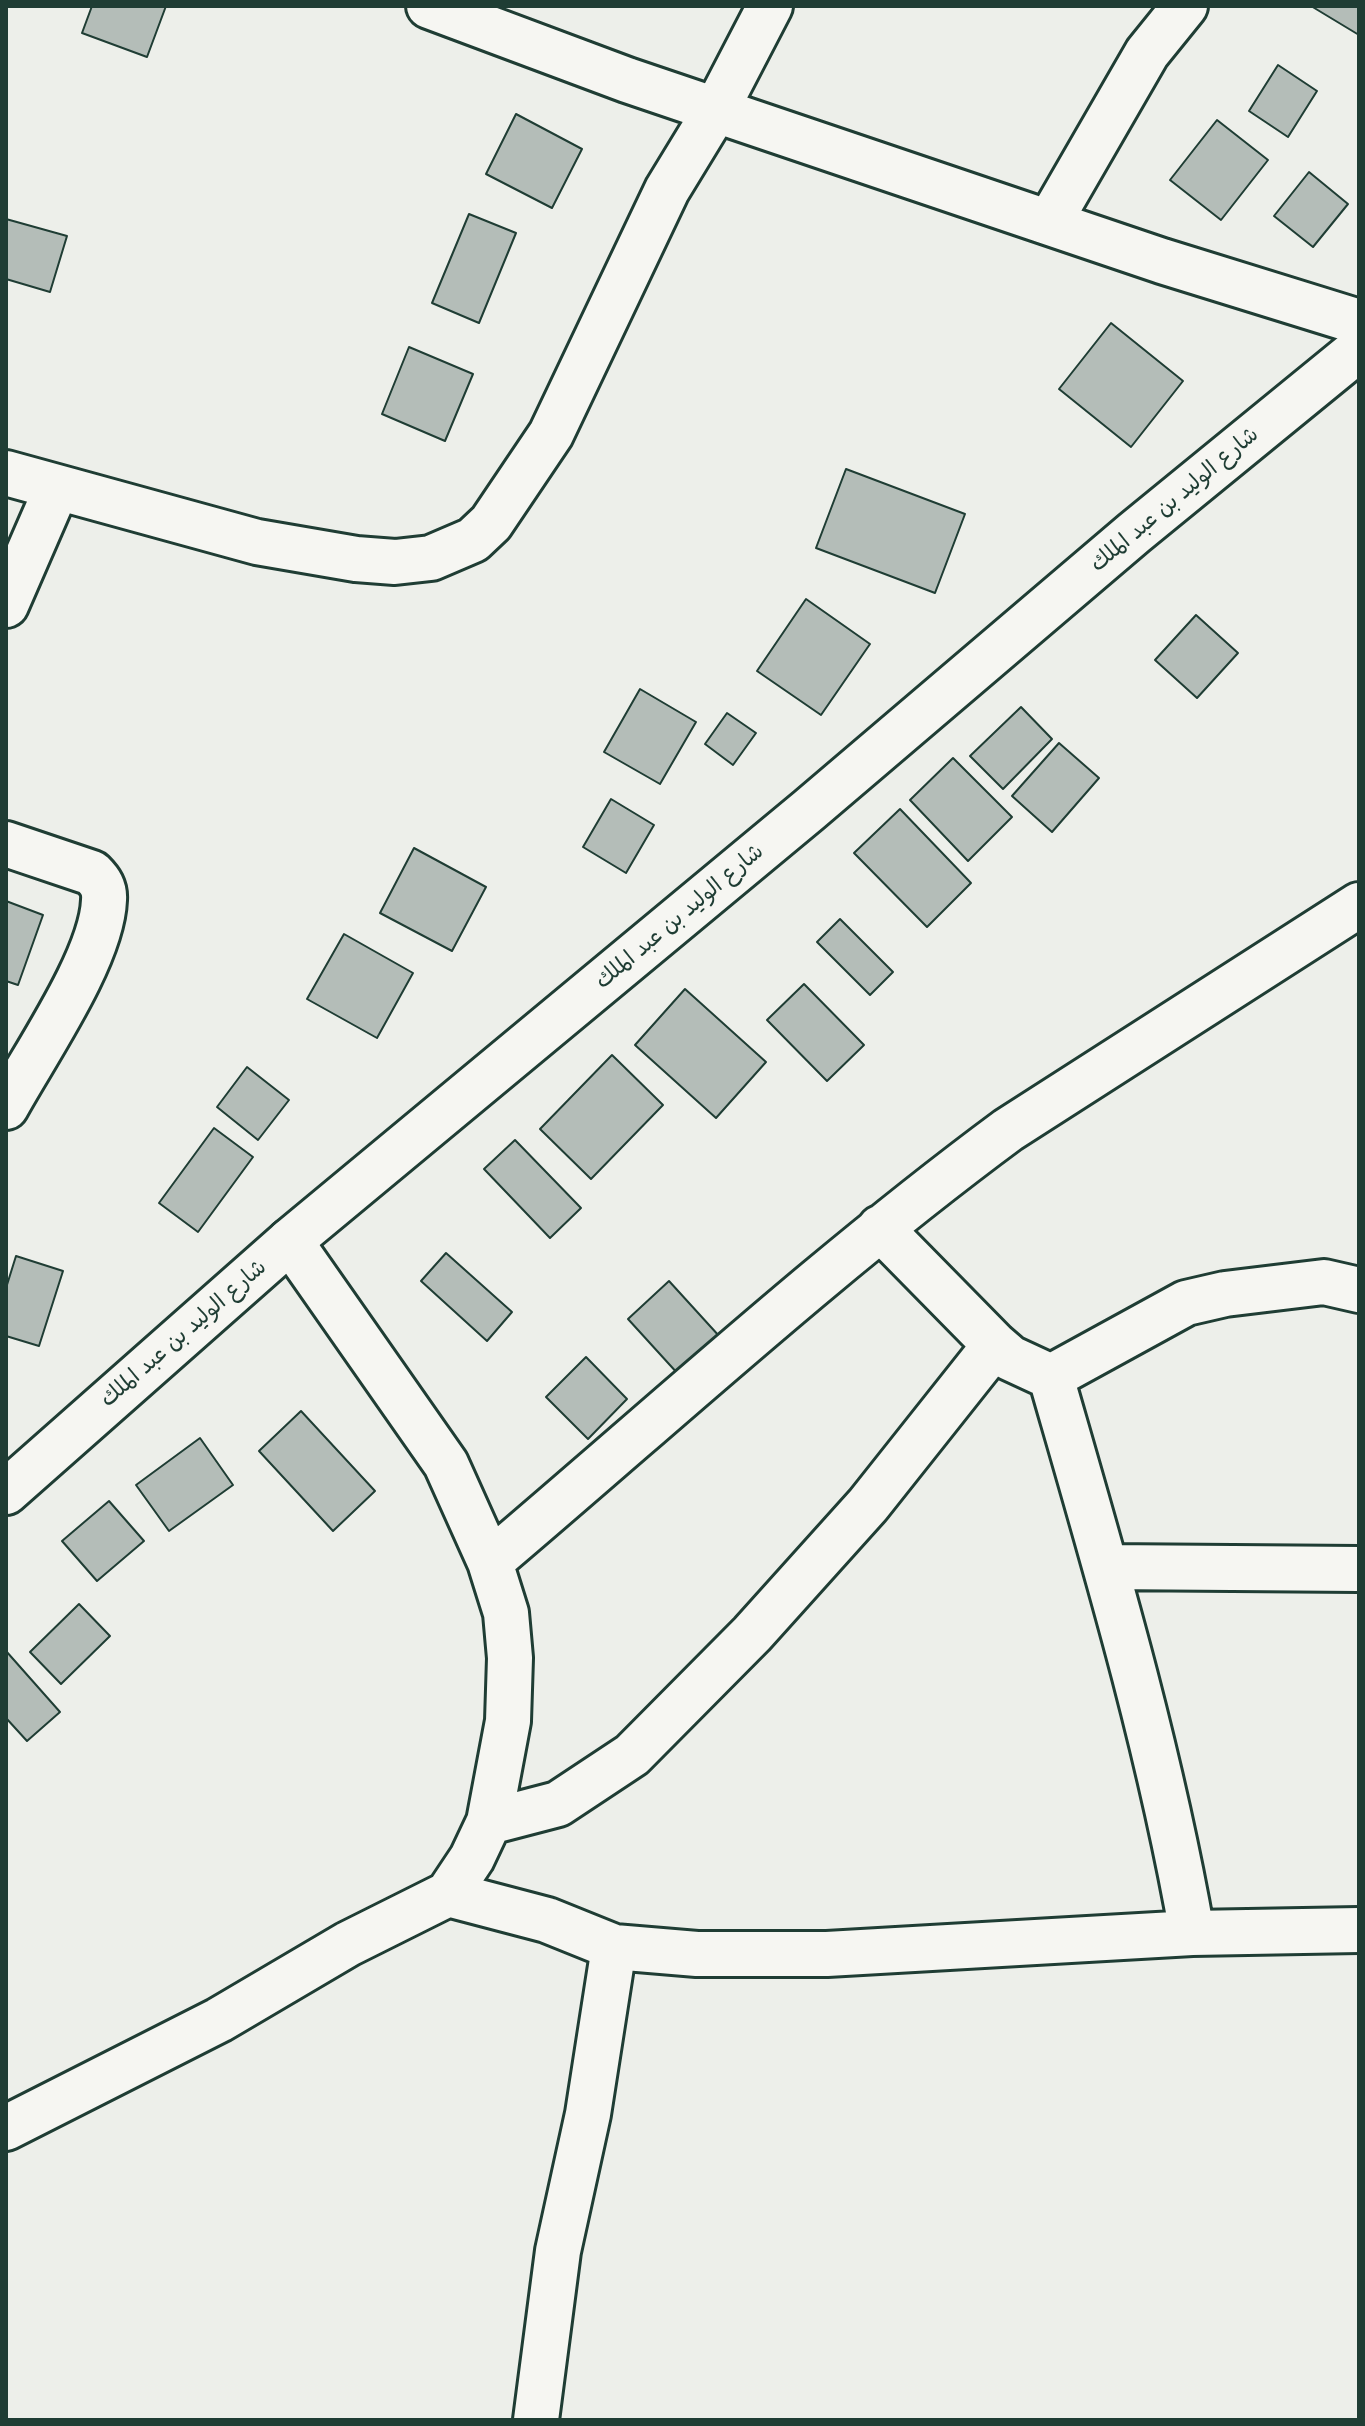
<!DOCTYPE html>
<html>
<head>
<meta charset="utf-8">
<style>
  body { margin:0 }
  #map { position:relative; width:1365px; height:2426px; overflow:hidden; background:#edefea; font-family:"Balsamiq Sans",sans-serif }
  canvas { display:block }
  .frame { position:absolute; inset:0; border:8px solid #1f3d34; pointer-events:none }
</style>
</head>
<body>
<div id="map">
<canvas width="1365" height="2426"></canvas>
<div class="frame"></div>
</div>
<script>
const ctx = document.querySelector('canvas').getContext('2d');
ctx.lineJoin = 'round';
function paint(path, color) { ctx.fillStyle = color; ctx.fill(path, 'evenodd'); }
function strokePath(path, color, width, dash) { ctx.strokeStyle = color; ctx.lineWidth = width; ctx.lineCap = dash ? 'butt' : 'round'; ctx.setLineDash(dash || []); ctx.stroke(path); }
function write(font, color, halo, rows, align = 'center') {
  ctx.font = font + ' "Balsamiq Sans","Playpen Sans Arabic",sans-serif'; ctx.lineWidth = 6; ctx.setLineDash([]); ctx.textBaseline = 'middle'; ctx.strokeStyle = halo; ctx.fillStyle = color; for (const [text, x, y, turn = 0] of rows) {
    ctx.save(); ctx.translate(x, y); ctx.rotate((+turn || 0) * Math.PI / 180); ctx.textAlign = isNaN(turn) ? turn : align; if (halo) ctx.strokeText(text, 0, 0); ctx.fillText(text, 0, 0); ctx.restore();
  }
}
const building = new Path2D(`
  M92,6H166L147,57L82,33Z
  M1311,6H1359V35Z
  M1278,65L1317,91L1288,137L1249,111Z
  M516,114L582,149L552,208L486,174Z
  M1217,120L1268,160L1221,220L1170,180Z
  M1309,172L1348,204L1313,247L1274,216Z
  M469,214L516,233L479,323L432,303Z
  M6,219L67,236L50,292L6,279Z
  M1111,323L1183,381L1131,447L1059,389Z
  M409,347L473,374L445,441L382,414Z
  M846,469L965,514L935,593L816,548Z
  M806,599L870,644L821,715L757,671Z
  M1196,615L1238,653L1197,698L1155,660Z
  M640,689L696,722L660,784L604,752Z
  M1021,707L1052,739L1003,789L970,756Z
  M727,713L756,733L733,765L705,744Z
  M1059,743L1099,778L1052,832L1012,796Z
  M953,758L1012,817L968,861L910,800Z
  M611,799L654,825L626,873L583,847Z
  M900,809L971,883L927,927L854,853Z
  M414,848L486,887L452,951L380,913Z
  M6,901L43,915L18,985L6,981Z
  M840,919L893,972L870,995L817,942Z
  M344,934L413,973L377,1038L307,999Z
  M804,984L864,1045L827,1081L767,1020Z
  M685,989L766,1062L716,1118L635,1045Z
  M612,1055L663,1105L591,1179L540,1129Z
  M247,1067L289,1100L258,1140L217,1107Z
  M214,1128L253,1157L198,1232L159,1203Z
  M515,1140L581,1208L550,1238L484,1169Z
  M446,1253L512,1312L487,1341L421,1281Z
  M16,1256L63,1271L39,1346L6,1336V1288Z
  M669,1281L720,1337L679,1375L628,1319Z
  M586,1357L627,1399L588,1439L546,1397Z
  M301,1411L375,1491L333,1531L259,1451Z
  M200,1438L233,1485L169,1531L136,1485Z
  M109,1501L144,1541L97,1581L62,1541Z
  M79,1604L110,1636L61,1684L30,1652Z
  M6,1651L60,1712L27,1741L6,1718Z`);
paint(building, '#b4bdb8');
strokePath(building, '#1f3d34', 2);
const street = new Path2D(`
  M429,6L627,80L1162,261L1359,322
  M1050,221L1147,53L1185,6
  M6,473L257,542L356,559L395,562L431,558L473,540L491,523L551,434L667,190L717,108L770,6
  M6,605L56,490
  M6,844L92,873C100,881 105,888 104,900C102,958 35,1054 6,1107
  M880,1228L995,1345L1010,1358L1051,1377
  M490,1562C661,1417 827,1264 1008,1130L1359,905
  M1106,1567L1359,1569
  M489,1822L558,1804L632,1755L752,1634L868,1505L995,1345
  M448,1894L547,1920L614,1947L697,1954H827L1192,1933L1359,1930
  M1192,1933C1159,1745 1104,1561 1051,1377L1186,1303L1225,1294L1324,1282L1359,1290
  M6,2128L219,2020L348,1944L448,1894L472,1858L489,1822L508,1721L510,1658L506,1613L490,1562L446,1464L290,1241
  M536,2420L558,2251L588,2114L614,1947`);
const secondary = new Path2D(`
  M6,1492L290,1241L809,810L1134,533L1359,349`);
strokePath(street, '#1f3d34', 50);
strokePath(secondary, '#1f3d34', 50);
strokePath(street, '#f6f6f2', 44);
strokePath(secondary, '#f6f6f2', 44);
write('22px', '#1f3d34', '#f6f6f2', [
  ["شارع الوليد بن عبد الملك",1175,500,-40],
  ["شارع الوليد بن عبد الملك",680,917,-40],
  ["شارع الوليد بن عبد الملك",184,1334,-41]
]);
</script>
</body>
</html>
